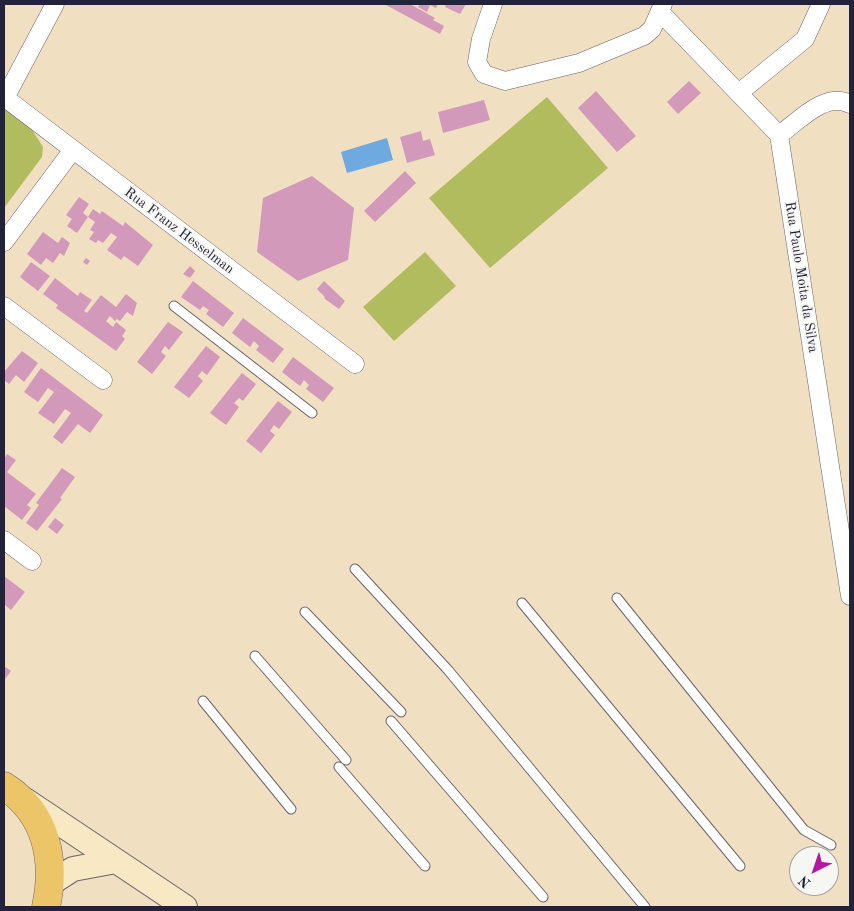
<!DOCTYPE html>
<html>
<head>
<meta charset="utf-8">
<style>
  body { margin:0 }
  #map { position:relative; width:854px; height:911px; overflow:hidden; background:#f1dfc2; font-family:"Old Standard TT",serif }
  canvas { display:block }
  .frame { position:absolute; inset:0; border:5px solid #22223b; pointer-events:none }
  .north { position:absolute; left:789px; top:846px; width:50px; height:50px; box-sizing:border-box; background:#f6f6f2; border:1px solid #a1a1a9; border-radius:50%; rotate:221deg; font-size:14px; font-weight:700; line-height:20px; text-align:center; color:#22223b }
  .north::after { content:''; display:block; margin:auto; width:18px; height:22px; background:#b5179e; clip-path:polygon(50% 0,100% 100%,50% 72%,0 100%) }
</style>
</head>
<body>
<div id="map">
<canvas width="854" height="911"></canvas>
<div class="frame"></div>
<div class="north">N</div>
</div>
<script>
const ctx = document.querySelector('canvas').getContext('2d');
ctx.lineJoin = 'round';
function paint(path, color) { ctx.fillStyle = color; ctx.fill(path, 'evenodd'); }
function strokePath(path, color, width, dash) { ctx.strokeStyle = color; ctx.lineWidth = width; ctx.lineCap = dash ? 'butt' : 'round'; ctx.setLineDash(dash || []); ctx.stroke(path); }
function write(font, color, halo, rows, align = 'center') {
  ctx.font = font + ' "Old Standard TT",serif'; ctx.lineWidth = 4; ctx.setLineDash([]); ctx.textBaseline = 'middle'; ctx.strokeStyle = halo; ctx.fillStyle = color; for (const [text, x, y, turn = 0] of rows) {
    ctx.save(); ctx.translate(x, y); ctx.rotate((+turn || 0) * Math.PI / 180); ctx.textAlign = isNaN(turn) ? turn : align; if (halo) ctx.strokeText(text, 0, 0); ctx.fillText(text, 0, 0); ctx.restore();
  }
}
paint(new Path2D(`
  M547,97L608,168L490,268L429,198Z
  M4,108L31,128L43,147L42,157L4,208Z
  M425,252L456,286L394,341L363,307Z`), '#b1bc5e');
paint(new Path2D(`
  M387,138L393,160L347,173L341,152Z`), '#6ea9df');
paint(new Path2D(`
  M384,4H410L435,18L433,20L444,26L440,34Z
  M420,4H438L436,8L430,5L427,12L418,7Z
  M446,4H466L460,14L445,7Z
  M689,81L701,93L678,114L667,102Z
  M596,91L636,136L617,152L578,108Z
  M484,100L490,120L443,133L438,112Z
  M421,131L423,141L430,139L435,155L407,163L400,137Z
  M405,171L416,183L375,222L364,211Z
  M312,176L354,208L348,260L298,281L257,252L263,198Z
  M79,197L89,204L83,213L88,217L93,209L100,214L102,211L123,226L125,222L153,245L138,266L124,256L121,260L107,250L117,237L111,233L103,243L98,240L96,243L89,239L94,232L90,230L95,222L88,217L77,233L67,226L72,219L66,215Z
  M43,232L58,243L62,237L70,243L64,256L60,253L53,263L46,258L41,265L27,254Z
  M86,258L90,261L87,265L83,262Z
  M31,262L50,276L38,291L20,277Z
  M190,266L195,271L190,278L183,274Z
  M55,278L78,296L80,292L92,300L84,311L87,313L101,295L116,307L126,294L137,303L133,316L127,312L120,321L117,319L115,321L110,316L106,321L113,327L116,322L126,330L122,336L125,339L116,351L56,308L58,305L43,294Z
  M193,281L234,313L223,327L206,314L209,310L203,306L200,310L181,297Z
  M324,281L345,301L339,309L325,299L324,296L317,289Z
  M243,318L284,349L273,363L256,350L259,346L254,341L250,347L232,333Z
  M168,322L183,332L169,350L165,346L161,352L166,356L152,374L137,362Z
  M206,346L220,357L207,375L202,371L198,376L203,381L189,398L174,387Z
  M22,351L38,363L24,382L16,375L9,384L4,380V372Z
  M293,357L334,388L323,402L306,389L309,385L304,380L300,386L282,372Z
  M41,368L103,415L90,433L78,424L62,444L53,437L71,413L65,409L54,424L38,413L54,392L48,388L38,402L24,392Z
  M242,373L256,384L243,401L239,398L234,403L239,407L226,425L210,413Z
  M278,401L292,412L279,429L274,425L270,431L275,435L261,453L246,441Z
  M7,454L16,460L7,472L36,494L27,505L31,508L22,520L4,506V459Z
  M62,468L75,477L60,498L62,499L37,531L26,523L39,505L36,503Z
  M55,518L64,525L57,534L48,527Z
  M4,576L25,592L11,610L4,604Z
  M4,666L11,671L5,679L4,678Z`), '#d399ba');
const lane = new Path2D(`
  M174,306L312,413
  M355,569L448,670L645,907
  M617,598L804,830L831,845
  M522,603L740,866
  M305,612L401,712
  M255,656L346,760
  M203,701L291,809
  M391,721L543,897
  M339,767L425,866`);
const street = new Path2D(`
  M493,4L481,39L477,62L484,74L505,81L579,63L644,36L652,29L663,4
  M660,12L779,135L850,596
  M740,92L805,39L821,4
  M4,97L355,364
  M5,98L55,4
  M779,135C799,121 825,91 850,104
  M4,242L72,151
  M4,306L103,380
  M4,540L32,561`);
const secondary = new Path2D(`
  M25,800L185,907
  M51,883L73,869L116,861`);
const primary = new Path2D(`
  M4,786C47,813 56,861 46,907`);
strokePath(lane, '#6a646a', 11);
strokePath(street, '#6a646a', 19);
strokePath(secondary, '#6a646a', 26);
strokePath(primary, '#6a646a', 29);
strokePath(lane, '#fff', 9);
strokePath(street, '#fff', 18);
strokePath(secondary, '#f8e8c3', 24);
strokePath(primary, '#edc569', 28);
write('14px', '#22223b', '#f6f6f2', [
  ["Rua Franz Hesselman",179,231,37],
  ["Rua Paulo Moita da Silva",801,277,81]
]);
</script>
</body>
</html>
